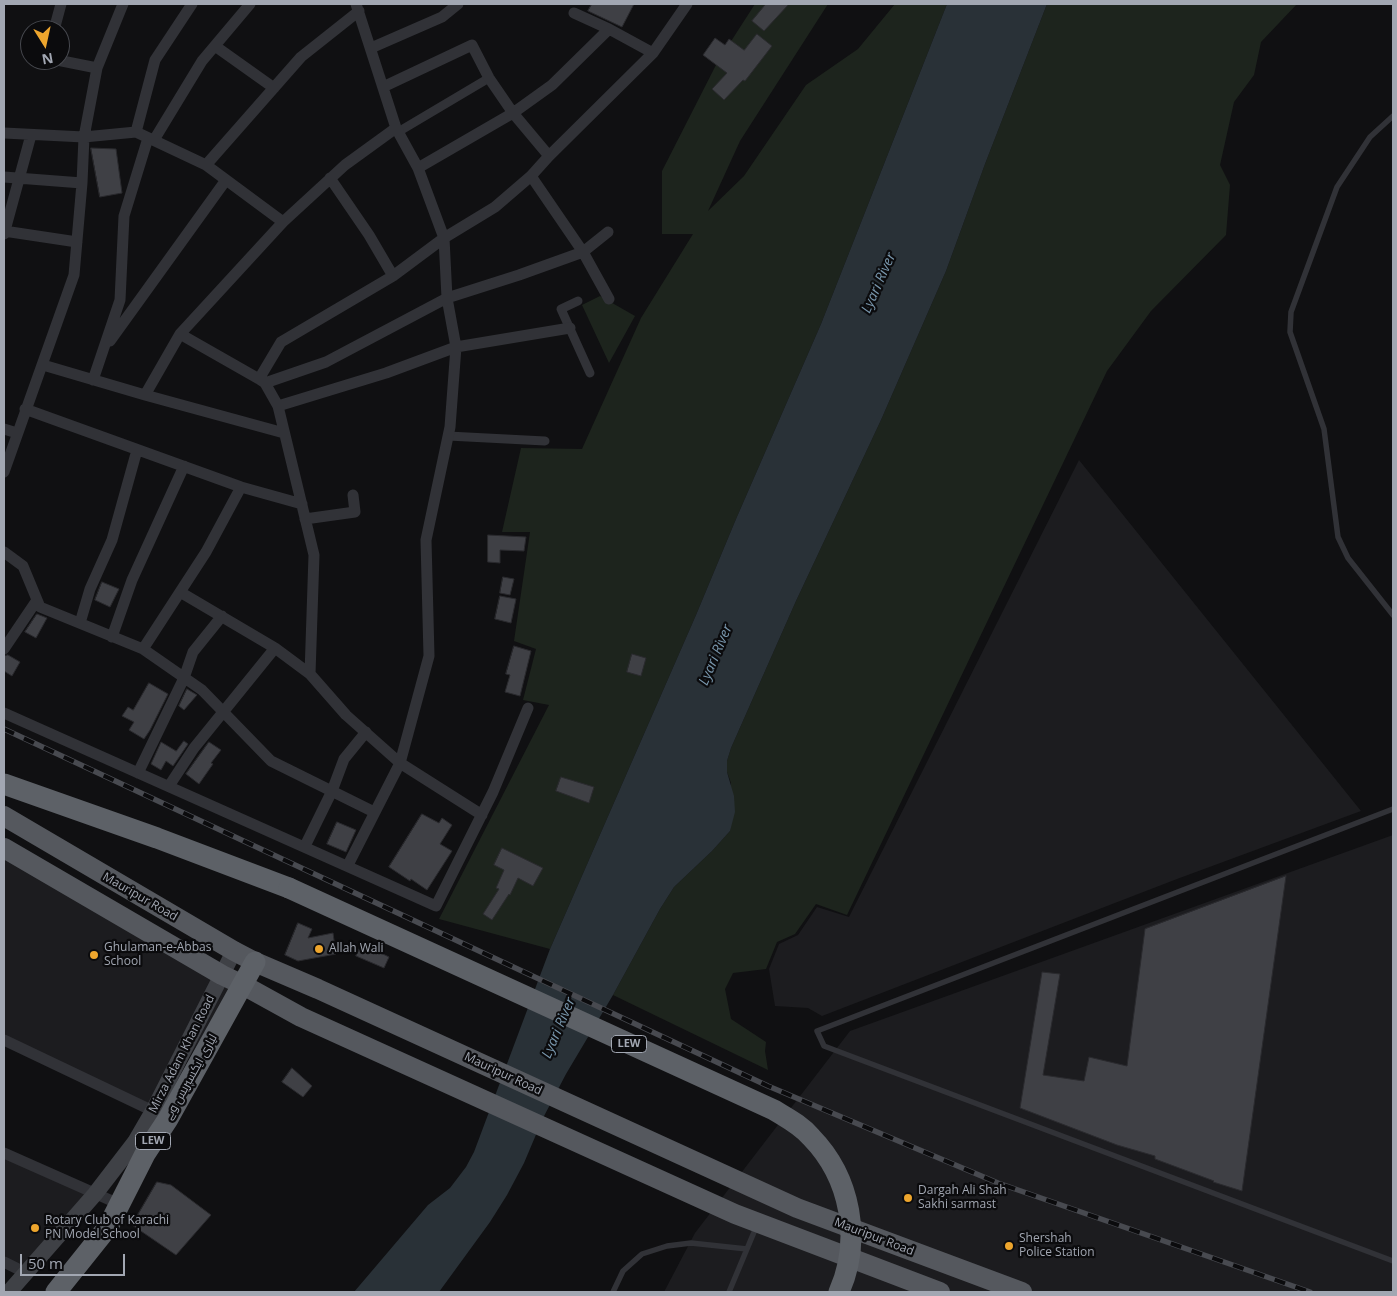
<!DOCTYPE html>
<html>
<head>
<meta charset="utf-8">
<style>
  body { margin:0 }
  #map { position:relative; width:1397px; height:1296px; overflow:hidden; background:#101012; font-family:"Open Sans",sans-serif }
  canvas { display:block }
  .frame { position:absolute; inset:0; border:5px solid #a2a7b2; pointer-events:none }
  .north { position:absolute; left:20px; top:20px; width:50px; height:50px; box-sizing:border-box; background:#0b0b0d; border:1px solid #47494f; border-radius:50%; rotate:170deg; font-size:14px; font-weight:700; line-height:20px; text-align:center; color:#a2a7b2 }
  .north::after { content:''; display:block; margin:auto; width:18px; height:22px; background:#eda52d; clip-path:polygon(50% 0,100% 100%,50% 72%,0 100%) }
  .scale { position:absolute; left:20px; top:1254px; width:105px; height:22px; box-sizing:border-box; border:2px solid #a2a7b2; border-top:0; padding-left:6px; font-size:15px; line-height:18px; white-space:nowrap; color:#a2a7b2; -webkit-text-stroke:4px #0b0b0d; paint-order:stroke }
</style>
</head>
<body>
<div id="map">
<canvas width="1397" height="1296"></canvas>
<div class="frame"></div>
<div class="north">N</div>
<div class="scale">50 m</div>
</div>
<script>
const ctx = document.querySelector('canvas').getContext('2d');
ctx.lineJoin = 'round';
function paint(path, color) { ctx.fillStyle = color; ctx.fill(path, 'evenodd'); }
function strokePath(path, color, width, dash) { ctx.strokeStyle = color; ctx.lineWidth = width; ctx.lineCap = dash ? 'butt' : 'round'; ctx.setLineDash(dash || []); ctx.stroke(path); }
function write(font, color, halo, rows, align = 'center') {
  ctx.font = font + ' "Open Sans",Cairo,sans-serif'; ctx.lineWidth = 4.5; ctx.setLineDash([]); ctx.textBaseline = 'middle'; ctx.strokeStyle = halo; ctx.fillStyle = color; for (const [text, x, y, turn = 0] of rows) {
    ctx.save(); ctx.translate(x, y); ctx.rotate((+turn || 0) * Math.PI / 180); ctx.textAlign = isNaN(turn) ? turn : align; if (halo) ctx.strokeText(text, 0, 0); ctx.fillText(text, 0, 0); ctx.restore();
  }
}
paint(new Path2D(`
  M1079,460L1361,811L1177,879L822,1016L808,1008L775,1006L769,969L779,944L798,935L817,907L849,917Z
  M1393,835V1292H664L695,1233L850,1031Z
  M8,850L233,987L155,1112L4,1040V861Z
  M4,1153L95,1194L26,1273L4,1262Z`), '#1c1c1f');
paint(new Path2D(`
  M755,4H828L740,141L708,211L744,176L806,85L858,49L895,4H947L821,324L736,519L696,615L550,949L439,919L549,705L523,700L536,649L514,641L530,532H502L521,448L582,449L641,318L693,234H662V171L717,63Z
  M1047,4H1297L1261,42L1254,75L1234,102L1220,165L1230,185L1226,235L1151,311L1107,371L847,915L816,904L795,934L777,942L766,969L733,973L725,989L731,1019L766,1042L765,1051L768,1070L613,995L660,909L674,887L712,851L730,831L731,783L727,772V761L731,748L796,601L881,420L946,271L985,164Z
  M600,296L635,316L609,363L582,305Z`), '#1d241d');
paint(new Path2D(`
  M947,4H1047L985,164L946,271L881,420L796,601L731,748L727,761V772L734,796L735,812L730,831L712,851L674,887L660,909L613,995L566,1074L543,1118L524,1163L507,1195L490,1222L439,1292H354L428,1205L450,1188L466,1167L474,1152L550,949L696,615L736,519L821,324Z`), '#293137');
const building = new Path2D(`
  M592,4H634L622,27L588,11Z
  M766,4H789L764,31L752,21Z
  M757,34L772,46L745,81L743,80L724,100L712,89L727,73L703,55L715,38L725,45L729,39L744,50Z
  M91,148L116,149L122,193L100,197Z
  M488,535L526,537L524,551L500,550V563L488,562Z
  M503,577L514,579L510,595L500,593Z
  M102,582L119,589L110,607L95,600Z
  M500,596L516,599L511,623L495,619Z
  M37,614L47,618L36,638L25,632Z
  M514,646L531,651L520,696L505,692L510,675L506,674Z
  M632,654L646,658L641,676L627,672Z
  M8,655L20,662L12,676L4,671V656Z
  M149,683L168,694L150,730L144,739L129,730L134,722L122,716L128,707L133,710Z
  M187,689L197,695L184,710L179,706Z
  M184,741L188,744L173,766L166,761L161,770L151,764L161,742L176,751Z
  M209,742L221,750L211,763L213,764L199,784L186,774Z
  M561,777L594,787L589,803L556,791Z
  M422,814L439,823L442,818L452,825L440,844L452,851L427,890L411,879L410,881L389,867Z
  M337,822L356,830L346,852L327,844Z
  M502,848L543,868L533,886L518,878L510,895L509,894L492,920L483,914L499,889L496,888L504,870L494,865Z
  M1286,876L1242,1191L1213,1182L1214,1181L1155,1159V1156L1117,1145L1020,1108L1042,972L1060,974L1043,1075L1084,1081L1089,1057L1127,1066L1145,929Z
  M298,923L312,929L308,938L333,933L336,954L298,961L285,955Z
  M362,944L389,957L384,968L356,956Z
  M292,1068L312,1086L303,1097L282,1082Z
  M157,1182L171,1185L211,1215L176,1255L132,1225Z`);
paint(building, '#3f4045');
strokePath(building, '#2a2a2e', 1);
strokePath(new Path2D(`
  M1393,116L1370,137L1337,187L1291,312L1290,332L1324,429L1338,537L1348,558L1393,615
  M1393,809L817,1031L824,1046L1393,1261
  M613,1292L623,1271L642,1254L667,1246L691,1243L747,1249
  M729,1292L757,1225`), '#313237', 5.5);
strokePath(new Path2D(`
  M398,132L489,78
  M578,301L561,309L590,373
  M448,436L545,441`), '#313237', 9);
strokePath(new Path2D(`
  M574,13L609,29L653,53
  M54,30L61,4
  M215,46L274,88
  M371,48L442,17L458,4
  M57,60L97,68
  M383,87L472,45L489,78L513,113L549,156
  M136,132L155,60L192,4
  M4,133L84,137L136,132L206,165L283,222
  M154,140L202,61L250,4
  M206,165L301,57L359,11
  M418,168L513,113L552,85L609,29
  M531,176L583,252L609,299
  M4,177L82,183
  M330,178L369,235L393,276
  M4,231L77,242
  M4,234L31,135
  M180,334L259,379
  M110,341L226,180
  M43,365L145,395L284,433
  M93,380L120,300L124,216L148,138
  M265,383L326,362L447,298L519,275L583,252L608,232
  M145,395L180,334L283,222L345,165L396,128
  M278,406L386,373L456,347L570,328
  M25,409L241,487L302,504
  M4,429L17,433
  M4,472L74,275L82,183L84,137L97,68L123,4
  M305,519L355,512L353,495
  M4,552L23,566L40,607L143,649L202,690L271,761L374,812
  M180,592L275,648L310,674
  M80,623L90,589L112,540L137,450
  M112,637L132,580L184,466
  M4,649L37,600
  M143,649L206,552L241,487
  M4,713L436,906L493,792L528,708
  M138,773L184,678L193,652L222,616
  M169,786L194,748L275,648
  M482,815L400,763L346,715L310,674L314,555L278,406L265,383L259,379L281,342L393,276L444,238L495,207L531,176L549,156L653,53L687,4
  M305,846L332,791L344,759L366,732
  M348,865L400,763L429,656L426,540L450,427L456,347L447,298L444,238L418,168L396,128L356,4
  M4,1040L153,1111
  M4,1153L119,1204
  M4,1262L26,1273`), '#313237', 11);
strokePath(new Path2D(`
  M9,1292L95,1194L135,1142L153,1111L234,951`), '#3f4146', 16);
strokePath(new Path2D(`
  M4,816L234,951L255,962L318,989L797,1208L1022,1292
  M4,848L222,975L243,985L301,1017L735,1214L940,1292`), '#55585e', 20);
strokePath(new Path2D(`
  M4,784L157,838L289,888
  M56,1292L108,1227L145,1154L168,1119L255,962`), '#5d6167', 21);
const rail = new Path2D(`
  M4,729L768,1086L998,1183L1310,1292`);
strokePath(rail, '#484a50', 5.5);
strokePath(rail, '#0b0b0d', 4, [11]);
strokePath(new Path2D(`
  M289,888L774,1110C787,1118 801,1125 811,1137C851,1178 862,1240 839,1292`), '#5d6167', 21);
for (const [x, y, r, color] of [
  [319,949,5,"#eda52d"],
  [94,955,5,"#eda52d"],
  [908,1198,5,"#eda52d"],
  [35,1228,5,"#eda52d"],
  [1009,1246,5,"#eda52d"]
]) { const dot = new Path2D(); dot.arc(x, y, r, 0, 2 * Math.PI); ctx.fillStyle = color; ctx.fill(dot); strokePath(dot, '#0b0b0d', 2); }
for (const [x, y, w] of [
  [629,1044,35],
  [153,1141,35]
]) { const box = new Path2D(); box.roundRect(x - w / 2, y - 8.5, w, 17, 4); ctx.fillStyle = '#0b0b0d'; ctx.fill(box); strokePath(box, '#a2a7b2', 1); }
write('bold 11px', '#a2a7b2', null, [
  ["LEW",629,1044],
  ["LEW",153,1141]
]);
write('12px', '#a2a7b2', '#0b0b0d', [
  ["Mauripur Road",140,897,30],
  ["Mirza Adam Khan Road",182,1054,-63],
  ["Mauripur Road",503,1074,25],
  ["لیاری ایکسپریس وے",191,1077,-61],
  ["Mauripur Road",874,1237,21]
]);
write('12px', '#a2a7b2', '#0b0b0d', [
  ["Ghulaman-e-Abbas",104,948],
  ["School",104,962],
  ["Allah Wali",329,949],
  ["Dargah Ali Shah",918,1191],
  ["Sakhi sarmast",918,1205],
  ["Rotary Club of Karachi",45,1221],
  ["PN Model School",45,1235],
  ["Shershah",1019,1239],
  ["Police Station",1019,1253]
], 'left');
write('italic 14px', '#7997ad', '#0b0b0d', [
  ["Lyari River",879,283,-66],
  ["Lyari River",716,655,-67],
  ["Lyari River",559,1028,-67]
]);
</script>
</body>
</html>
